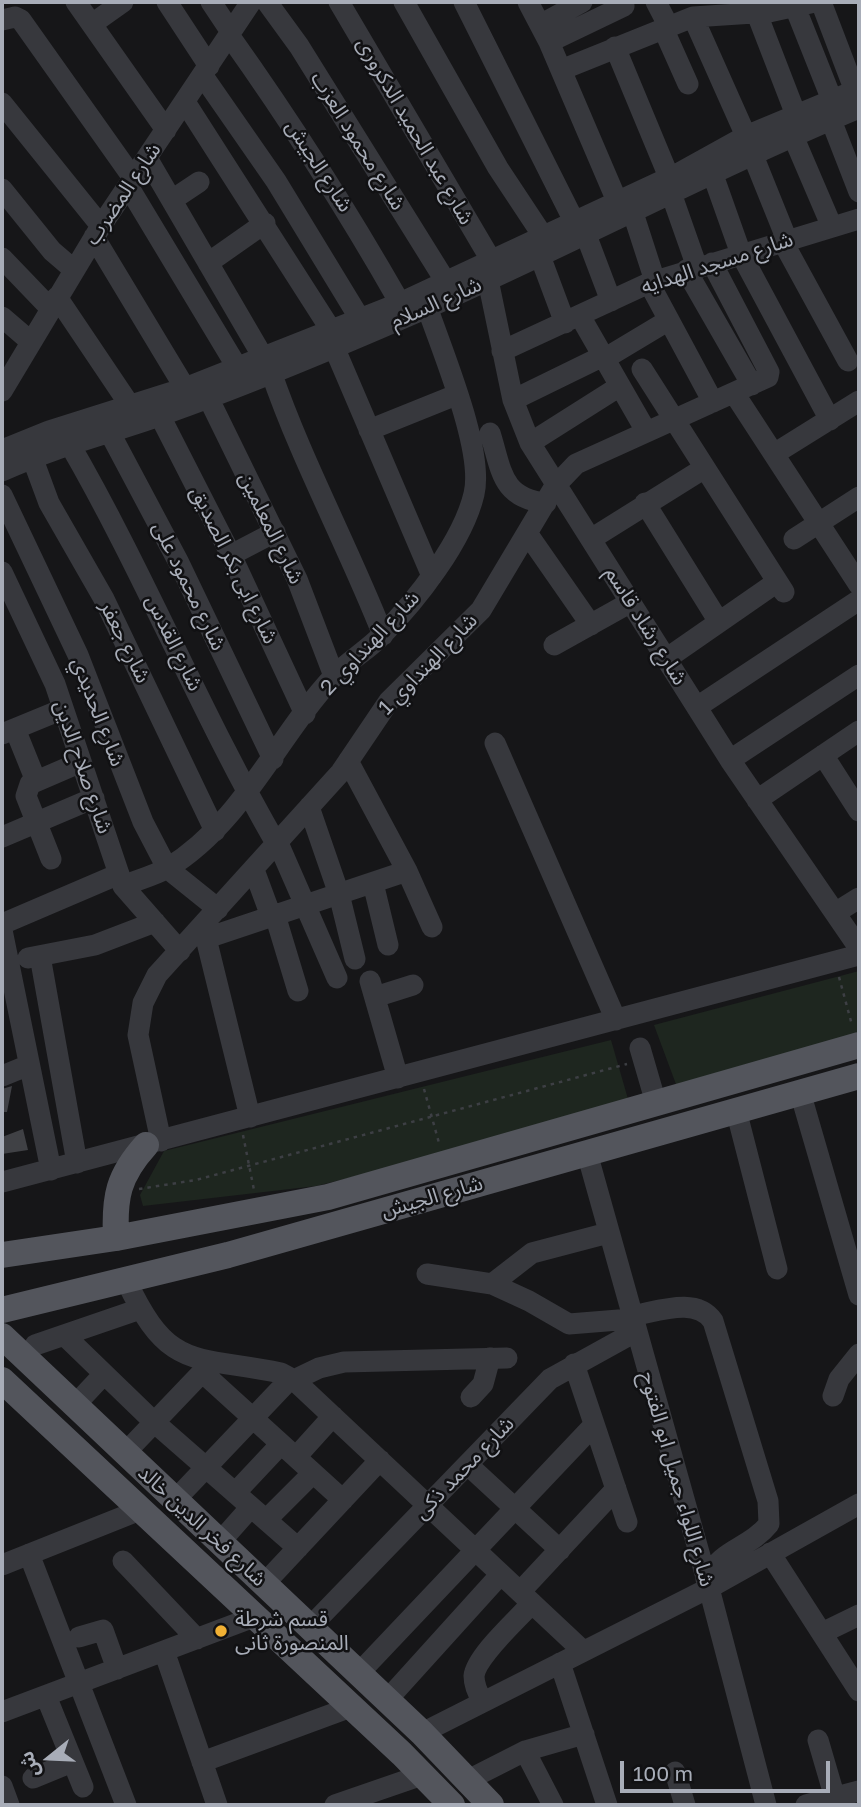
<!DOCTYPE html>
<html>
<head>
<meta charset="utf-8">
<style>
  body { margin:0 }
  #map { position:relative; width:861px; height:1807px; overflow:hidden; background:#161618; font-family:"Golos Text","Noto Sans Arabic",sans-serif }
  canvas { display:block }
  .frame { position:absolute; inset:0; border:4px solid #a8adb8; pointer-events:none }
  .north { position:absolute; left:14px; top:1723px; width:70px; height:70px; -webkit-text-stroke:5px #111113; paint-order:stroke; rotate:252deg; font-size:19px; font-weight:700; line-height:28px; text-align:center; color:#a8adb8 }
  .north::after { content:''; display:block; margin:auto; width:24px; height:32px; background:#a8adb8; clip-path:polygon(50% 0,100% 100%,50% 72%,0 100%) }
  .scale { position:absolute; left:620px; top:1761px; width:210px; height:32px; box-sizing:border-box; border:4px solid #a8adb8; border-top:0; padding-left:9px; font-size:21px; line-height:24px; white-space:nowrap; color:#a8adb8; -webkit-text-stroke:5px #111113; paint-order:stroke }
</style>
</head>
<body>
<div id="map">
<canvas width="861" height="1807"></canvas>
<div class="frame"></div>
<div class="north">ش</div>
<div class="scale">100 m</div>
</div>
<script>
const ctx = document.querySelector('canvas').getContext('2d');
ctx.lineJoin = 'round';
function paint(path, color) { ctx.fillStyle = color; ctx.fill(path, 'evenodd'); }
function strokePath(path, color, width, dash) { ctx.strokeStyle = color; ctx.lineWidth = width; ctx.lineCap = dash ? 'butt' : 'round'; ctx.setLineDash(dash || []); ctx.stroke(path); }
function write(font, color, halo, rows, align = 'center') {
  ctx.font = font + ' "Golos Text","Noto Sans Arabic",sans-serif'; ctx.lineWidth = 5; ctx.setLineDash([]); ctx.textBaseline = 'middle'; ctx.strokeStyle = halo; ctx.fillStyle = color; for (const [text, x, y, turn = 0] of rows) {
    ctx.save(); ctx.translate(x, y); ctx.rotate((+turn || 0) * Math.PI / 180); ctx.textAlign = isNaN(turn) ? turn : align; if (halo) ctx.strokeText(text, 0, 0); ctx.fillText(text, 0, 0); ctx.restore();
  }
}
paint(new Path2D(`
  M859,971V1033L677,1087L654,1025Z
  M611,1040L628,1099L398,1166L316,1186L143,1206L140,1195L164,1151Z`), '#1e261f');
paint(new Path2D(`
  M12,1086L7,1112H2V1089Z
  M23,1129L28,1150L2,1154V1137Z`), '#404145');
strokePath(new Path2D(`
  M839,977L852,1025
  M424,1089L439,1143
  M243,1135L254,1190
  M139,1189L196,1180L627,1064`), '#3d3f44', 2.5, [3.5, 5]);
strokePath(new Path2D(`
  M76,2L166,130
  M167,2L209,66
  M211,2L231,32
  M267,2L299,46L446,282
  M339,2L491,260
  M404,2L498,168L543,236
  M464,2L574,221
  M528,2L549,42L617,201
  M656,2L668,25
  M821,2L855,91
  M795,7L832,100
  M757,14L796,115
  M693,17L746,136
  M2,20L15,17L21,20L133,178
  M92,24L123,2
  M540,25L582,2
  M663,28L688,84
  M229,35C291,122 347,210 400,303
  M549,42L624,6
  M615,47L669,177
  M561,70L693,17L769,12L815,2
  M203,76L276,181L360,319
  M185,102L331,330
  M2,103L101,226
  M831,120L859,192
  M793,136L832,227
  M752,153L787,240
  M147,158L263,357
  M713,175L741,254L830,420
  M128,186L237,367
  M2,189L52,251L73,269
  M672,196L697,267
  M172,200L199,182
  M633,213L655,281
  M586,235L611,301
  M94,237L185,388
  M783,242L848,361
  M540,256L565,323
  M2,258L50,308
  M208,263L265,223
  M686,270L752,385
  M488,280L513,400L530,443L730,760L859,948
  M649,283L713,402
  M57,297L131,407
  M580,316L646,431
  M2,317L30,341
  M334,347L432,576
  M502,351L649,283L859,219
  M604,359L669,320
  M642,369L784,592
  M271,372C302,462 348,546 383,635
  M203,387L297,579L334,676
  M2,391L101,226L251,2
  M734,393L859,585
  M513,400L603,356
  M160,416L231,555L305,714
  M103,420L179,563L273,759
  M369,430L456,395
  M490,433C502,471 501,498 546,503
  M69,443C145,574 201,714 277,845
  M530,443L620,386
  M2,450L49,431L185,388L400,303L681,172L746,136L859,89
  M774,454L859,401
  M32,457L49,503L104,599L215,831
  M2,471C54,447 108,434 162,415C251,384 340,346 427,308C572,244 713,169 859,108
  M2,495L78,655L143,822L167,868L218,909
  M645,503L719,622
  M527,533L591,625
  M591,539L703,469
  M794,539L859,497
  M231,555L275,532
  M2,572L55,684L123,886L180,951
  M554,645L631,602
  M666,659L777,582
  M697,707L859,600
  M15,729L36,781
  M2,734L63,709
  M495,743L616,1020
  M823,755L859,811
  M730,760L859,675
  M348,761L407,871L432,927
  M757,800L859,731
  M309,807L339,894L355,959
  M2,837L94,798
  M278,843L337,978
  M51,859L26,796L30,784L81,762
  M254,870L271,916
  M373,883L388,945
  M123,886C138,880 155,875 168,868C243,822 276,738 334,676C348,661 368,650 382,635C416,601 463,541 474,494C485,448 438,342 423,295
  M835,913L859,898
  M275,915L298,991
  M2,924L119,874
  M203,926L250,1117
  M2,930L51,1170
  M207,938L407,871
  M40,956L77,1163
  M28,958L95,945L155,922
  M370,981L398,1078
  M375,997L413,985
  M640,1048L656,1103
  M2,1076L29,1065
  M800,1092L859,1295
  M736,1110L777,1269
  M161,1141L138,1035L143,1003L157,975L341,772L389,701L481,610L555,486L576,464L768,377L769,372L712,263
  M587,1153L709,1588L766,1805
  M2,1182L859,955
  M427,1274L492,1284L532,1253L608,1233
  M126,1280C169,1372 193,1355 281,1373L294,1380L583,1651
  M492,1284L529,1301L569,1324L631,1319
  M631,1316C657,1312 696,1296 713,1321L768,1501L769,1524C749,1549 722,1548 706,1579
  M64,1335L154,1422L298,1548
  M35,1345L140,1309
  M574,1364L627,1522
  M202,1372L343,1500
  M294,1380L319,1368L344,1362L507,1358
  M833,1396L839,1379L859,1354
  M471,1397L483,1384L490,1358
  M75,1405L104,1374
  M125,1453L211,1363
  M296,1457L333,1416
  M468,1465L560,1550
  M235,1493L281,1444
  M175,1500L291,1378
  M266,1520L313,1473
  M220,1542L251,1507
  M770,1553L859,1691
  M29,1554L126,1805
  M123,1561L197,1639
  M2,1565L140,1510
  M264,1584L380,1460
  M520,1592L616,1489
  M310,1627L550,1379L635,1332
  M822,1633L859,1615
  M79,1637L103,1630L117,1669
  M164,1651L217,1805
  M560,1663L607,1805
  M359,1673L594,1425
  M46,1696L83,1787
  M387,1700L501,1574
  M483,1702C478,1694 474,1686 474,1676C476,1656 518,1619 532,1603
  M2,1712L254,1617
  M422,1733L709,1588L859,1504
  M818,1740L837,1805
  M525,1751L553,1805
  M202,1762L351,1707
  M675,1772L685,1805
  M33,1778L72,1762
  M468,1780L525,1751L584,1734
  M2,1786L9,1805
  M335,1805L422,1775
  M806,1805L859,1791`), '#37383d', 21);
strokePath(new Path2D(`
  M116,1238C114,1197 118,1176 146,1145
  M2,1255L116,1238L328,1197L859,1045
  M2,1310L228,1255L859,1076
  M2,1336L422,1733L491,1805
  M2,1380L402,1754L452,1805`), '#53555c', 26);
for (const [x, y, r, color] of [
  [221,1631,7,"#f2b134"]
]) { const dot = new Path2D(); dot.arc(x, y, r, 0, 2 * Math.PI); ctx.fillStyle = color; ctx.fill(dot); strokePath(dot, '#111113', 2.5); }
write('21px', '#a8adb8', '#111113', [
  ["شارع عبد الحميد الدكرورى",415,131,60],
  ["شارع محمود العزب",358,141,58],
  ["شارع الجيش",319,166,57],
  ["شارع المضرب",123,194,-56],
  ["شارع مسجد الهدايه",717,263,-18],
  ["شارع السلام",436,303,-24],
  ["شارع المعلمين",271,528,64],
  ["شارع ابى بكر الصديق",234,565,64],
  ["شارع محمود على",189,586,64],
  ["شارع رشاد قاسم",646,626,58],
  ["شارع جعفر",125,642,64],
  ["شارع القدس",174,643,64],
  ["شارع الهنداوي 2",370,643,-47],
  ["شارع الهنداوي 1",428,664,-46],
  ["شارع الحديدي",98,712,69],
  ["شارع صلاح الدين",83,767,71],
  ["شارع الجيش",432,1197,-16],
  ["شارع محمد ذكى",464,1468,-46],
  ["شارع اللواء جميل ابو الفتوح",677,1479,74],
  ["شارع فخر الدين خالد",202,1526,43]
]);
write('21px', '#a8adb8', '#111113', [
  ["قسم شرطة",235,1619],
  ["المنصورة ثانى",235,1643]
], 'left');
</script>
</body>
</html>
